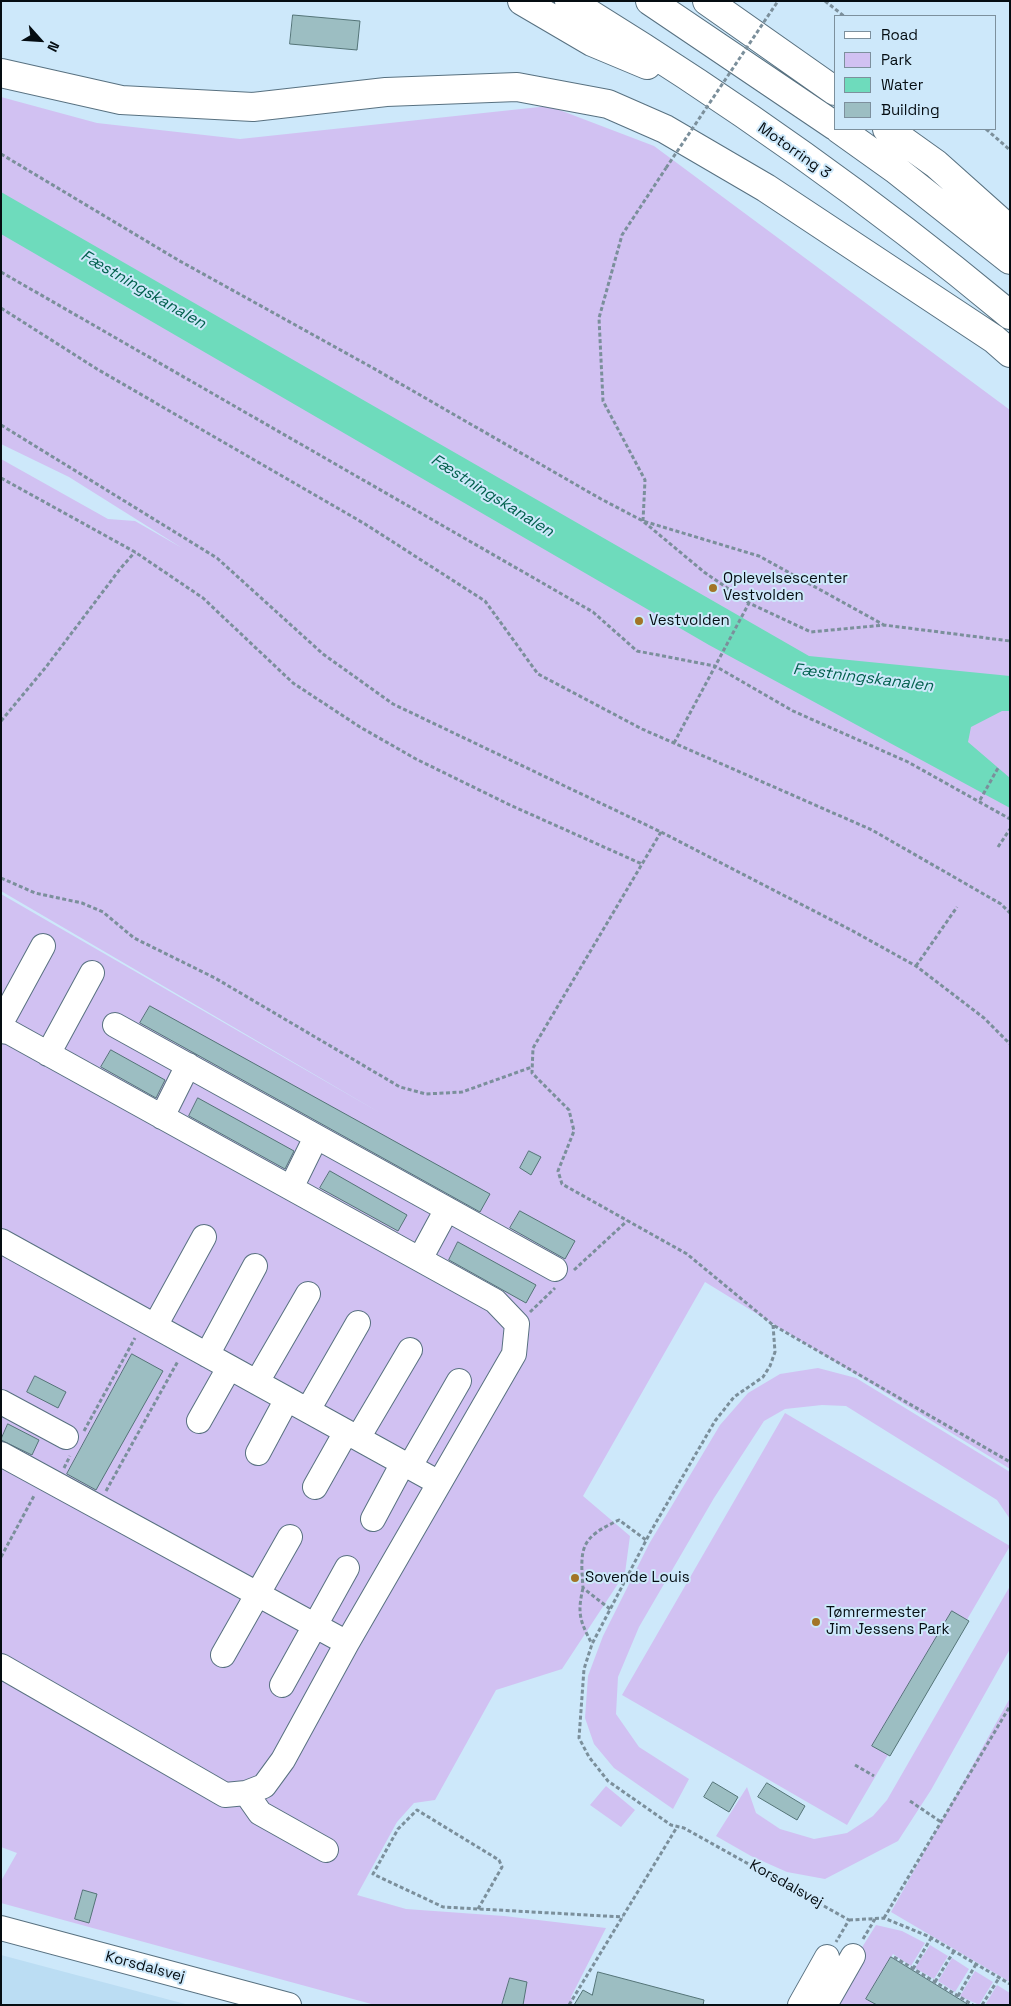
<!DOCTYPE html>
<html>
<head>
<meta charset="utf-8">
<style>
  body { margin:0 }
  #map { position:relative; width:1011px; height:2006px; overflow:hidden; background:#cde8fa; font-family:"Space Grotesk",sans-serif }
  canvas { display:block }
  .frame { position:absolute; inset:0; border:2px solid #050d12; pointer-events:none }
  .legend { position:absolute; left:834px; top:15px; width:162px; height:115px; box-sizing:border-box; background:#cde8fa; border:1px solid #7d909d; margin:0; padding:6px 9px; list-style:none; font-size:15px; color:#050d12 }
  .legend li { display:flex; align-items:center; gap:10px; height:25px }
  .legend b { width:25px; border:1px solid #7d909d }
  .north { position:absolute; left:15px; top:15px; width:50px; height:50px; -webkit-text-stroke:4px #cde8fa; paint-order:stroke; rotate:116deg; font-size:14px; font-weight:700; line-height:20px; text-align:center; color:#050d12 }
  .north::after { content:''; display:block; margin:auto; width:18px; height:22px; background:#050d12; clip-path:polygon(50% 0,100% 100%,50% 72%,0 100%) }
</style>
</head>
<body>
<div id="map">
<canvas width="1011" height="2006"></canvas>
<div class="frame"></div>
<ul class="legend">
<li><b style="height:6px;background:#fff"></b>Road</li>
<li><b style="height:14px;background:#d1c1f2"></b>Park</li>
<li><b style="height:14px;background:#6edbbc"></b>Water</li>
<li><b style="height:14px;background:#9cbec2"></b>Building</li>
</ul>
<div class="north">N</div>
</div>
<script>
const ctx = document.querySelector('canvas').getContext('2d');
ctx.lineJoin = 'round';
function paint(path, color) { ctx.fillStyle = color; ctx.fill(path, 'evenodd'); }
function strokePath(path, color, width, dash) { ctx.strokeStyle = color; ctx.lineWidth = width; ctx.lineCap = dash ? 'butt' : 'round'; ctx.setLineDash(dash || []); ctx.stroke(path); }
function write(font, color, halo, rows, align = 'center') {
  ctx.font = font + ' "Space Grotesk",sans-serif'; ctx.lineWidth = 4; ctx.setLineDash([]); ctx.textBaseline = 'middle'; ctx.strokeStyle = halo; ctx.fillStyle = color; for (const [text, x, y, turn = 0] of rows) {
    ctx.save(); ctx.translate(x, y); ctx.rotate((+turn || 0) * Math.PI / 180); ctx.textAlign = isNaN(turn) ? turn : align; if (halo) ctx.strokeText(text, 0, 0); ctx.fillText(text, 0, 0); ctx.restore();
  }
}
paint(new Path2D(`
  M1,1955L189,2005H1Z`), '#bbddf3');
paint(new Path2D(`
  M1,97L97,123L240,139L549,106L654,146L1010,410V1469L705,1282L583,1496L630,1536L625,1573L562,1669L496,1690L435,1800L414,1803L397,1822L357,1895L406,1909L504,1916L606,1928L571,1997L573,2005H375L1,1903V1881L17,1853L1,1847V894L382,1114L1,891V459L108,519L135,521L182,548L69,477L1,444Z
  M818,1368L856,1378L1010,1472V1519L997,1500L846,1406L822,1405L785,1409L764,1421L714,1498L639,1627L618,1677L616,1714L639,1747L689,1779L673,1809L614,1768L594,1744L585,1718L588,1676L603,1636L649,1544L720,1425L748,1393L780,1374Z
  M785,1413L1010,1546L847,1825L622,1695Z
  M1010,1586V1649L931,1790L898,1841L825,1879L787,1872L751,1856L716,1836L747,1787L756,1813L780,1829L814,1839L847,1833L873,1816L887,1800Z
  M1010,1698V1982L891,1912Z
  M606,1786L635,1810L621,1827L590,1805Z
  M876,1925L902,1931L925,1943L911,1966L893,1954L867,1999L877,2005H826Z
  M930,1945L948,1956L934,1979L915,1968Z
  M952,1958L969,1969L955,1992L938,1981Z
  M975,1971L993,1982L979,2005L960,1996Z
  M997,1985L1010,1993V2005H985Z`), '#d1c1f2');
paint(new Path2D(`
  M1,192L809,656L1010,676V711H1002L971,727L968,742L1010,778V808L709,645L1,234Z`), '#6edbbc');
const building = new Path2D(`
  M293,15L360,21L357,50L290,44Z
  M150,1006L490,1194L480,1212L140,1023Z
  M111,1050L165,1080L156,1098L101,1067Z
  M198,1098L294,1151L285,1169L189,1116Z
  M529,1151L541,1157L531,1175L520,1168Z
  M330,1171L407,1215L398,1231L320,1188Z
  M520,1211L575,1241L565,1259L510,1228Z
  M458,1242L536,1285L526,1303L449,1260Z
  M132,1354L163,1371L96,1490L67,1474Z
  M35,1376L66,1392L58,1408L27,1392Z
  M8,1424L39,1440L32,1455L1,1440Z
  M952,1611L969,1621L890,1756L872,1746Z
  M713,1782L738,1797L729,1812L704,1797Z
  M767,1783L805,1806L797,1820L758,1797Z
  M83,1890L97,1894L89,1923L75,1919Z
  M891,1957L969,2005H877L866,1999Z
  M598,1972L704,2000L703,2005H574L583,1990L592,1995Z
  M510,1978L527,1982L523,2005H502Z`);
paint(building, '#9cbec2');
strokePath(building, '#547477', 1);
const minor = new Path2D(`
  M1,1023L43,946
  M115,1025L555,1269
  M1,1031L9,1032L495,1301L517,1324L514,1354L347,1643L1,1454
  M48,1054L92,973
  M162,1117L188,1065
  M291,1188L316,1137
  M1,1241L439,1483
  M420,1259L447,1209
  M155,1326L204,1237
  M207,1355L255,1266
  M257,1382L308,1294
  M1,1402L66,1437
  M308,1410L358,1323
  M199,1421L229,1368
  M358,1438L410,1350
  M258,1453L287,1399
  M410,1466L459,1381
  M315,1487L346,1432
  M373,1519L403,1463
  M223,1655L290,1537
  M1,1666L225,1795L246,1793L264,1786L283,1760L347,1643
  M282,1685L347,1568
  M246,1793L260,1813L326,1850
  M1,1928L289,2005
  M800,2005L827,1957
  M825,2005L853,1956`);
const highway = new Path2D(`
  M522,1L592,42L647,65
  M569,1C723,95 872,200 1010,315
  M650,1L835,126
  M707,1L835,91
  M1,73L121,100L253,107L386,92L517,87L608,104L665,129L766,188L994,339L1010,353
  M839,129L895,169L1010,260
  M887,129L936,164L1010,230`);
strokePath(minor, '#587180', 26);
strokePath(highway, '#587180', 30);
strokePath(new Path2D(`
  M825,1L844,16
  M986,129L1010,150
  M1,154L178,260L373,368L601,499L643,521L759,556L884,625
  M1,272L593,612L637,651L715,666L793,711L908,762L1010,819
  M1,308L97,369L365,524L485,601L538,674L642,729L872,830L1001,904L1010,913
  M1,425L217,558L323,654L393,704L661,832L851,930L916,966L984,1018L1010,1044
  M1,478L135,552L203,598L293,683L360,727L416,759L510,805L642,864
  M643,521L645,480L603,401L599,318L622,235L666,168
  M644,522L704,572L749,603L811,632L884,625L1010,641
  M1,721L46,667L120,569L135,552
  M674,743L749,603
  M980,800L998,768
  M661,832L533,1048L532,1073L569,1110L574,1131L558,1171L562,1184L687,1254L773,1325L1010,1462
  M998,847L1010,829
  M1,878L35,893L82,903L103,912L134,938L215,978L400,1087L426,1094L462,1092L532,1067
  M916,966L957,907
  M574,1270L627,1221
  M530,1312L555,1288
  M773,1325L775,1352L770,1366L763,1377L734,1397L715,1421L651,1531L592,1644L584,1669L579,1738L589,1757L608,1781L671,1825L684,1828L849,1920L836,1942
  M84,1431L135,1338
  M64,1468L70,1456
  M106,1491L178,1361
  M1,1557L35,1494
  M583,1588C577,1614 580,1621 592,1644
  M610,1609L583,1588C580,1547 580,1538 619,1520L646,1540
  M855,1765L874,1776
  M910,1801L941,1822
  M478,1909L502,1867L499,1860L417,1810L398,1829L373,1874L443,1907L623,1917
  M884,1918L1010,1706
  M849,1920L884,1918L930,1937L1010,1984
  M863,1939L875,1919
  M894,1957L973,2005
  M913,1969L931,1938
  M935,1982L954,1951
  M958,1996L976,1964
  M569,2005L677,1827
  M982,2005L999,1978`), '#7b8f9b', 3, [4, 2.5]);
strokePath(minor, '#fff', 24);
strokePath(highway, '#fff', 28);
strokePath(new Path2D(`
  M666,168L778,1`), '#7b8f9b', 3, [4, 2.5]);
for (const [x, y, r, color] of [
  [713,588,5,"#a27527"],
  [639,621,5,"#a27527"],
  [575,1578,5,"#a27527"],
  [816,1622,5,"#a27527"]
]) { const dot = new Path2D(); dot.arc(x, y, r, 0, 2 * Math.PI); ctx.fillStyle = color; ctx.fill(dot); strokePath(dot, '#cde8fa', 2); }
write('15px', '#050d12', '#cde8fa', [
  ["Motorring 3",794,151,35],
  ["Korsdalsvej",786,1884,29],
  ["Korsdalsvej",145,1967,15]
]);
write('15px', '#050d12', '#cde8fa', [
  ["Oplevelsescenter",723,579],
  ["Vestvolden",723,596],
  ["Vestvolden",649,621],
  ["Sovende Louis",585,1578],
  ["Tømrermester",826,1613],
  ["Jim Jessens Park",826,1630]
], 'left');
write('italic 16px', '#005f4c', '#cde8fa', [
  ["Fæstningskanalen",143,290,30],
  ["Fæstningskanalen",492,496,32],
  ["Fæstningskanalen",863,678,7]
]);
</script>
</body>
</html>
